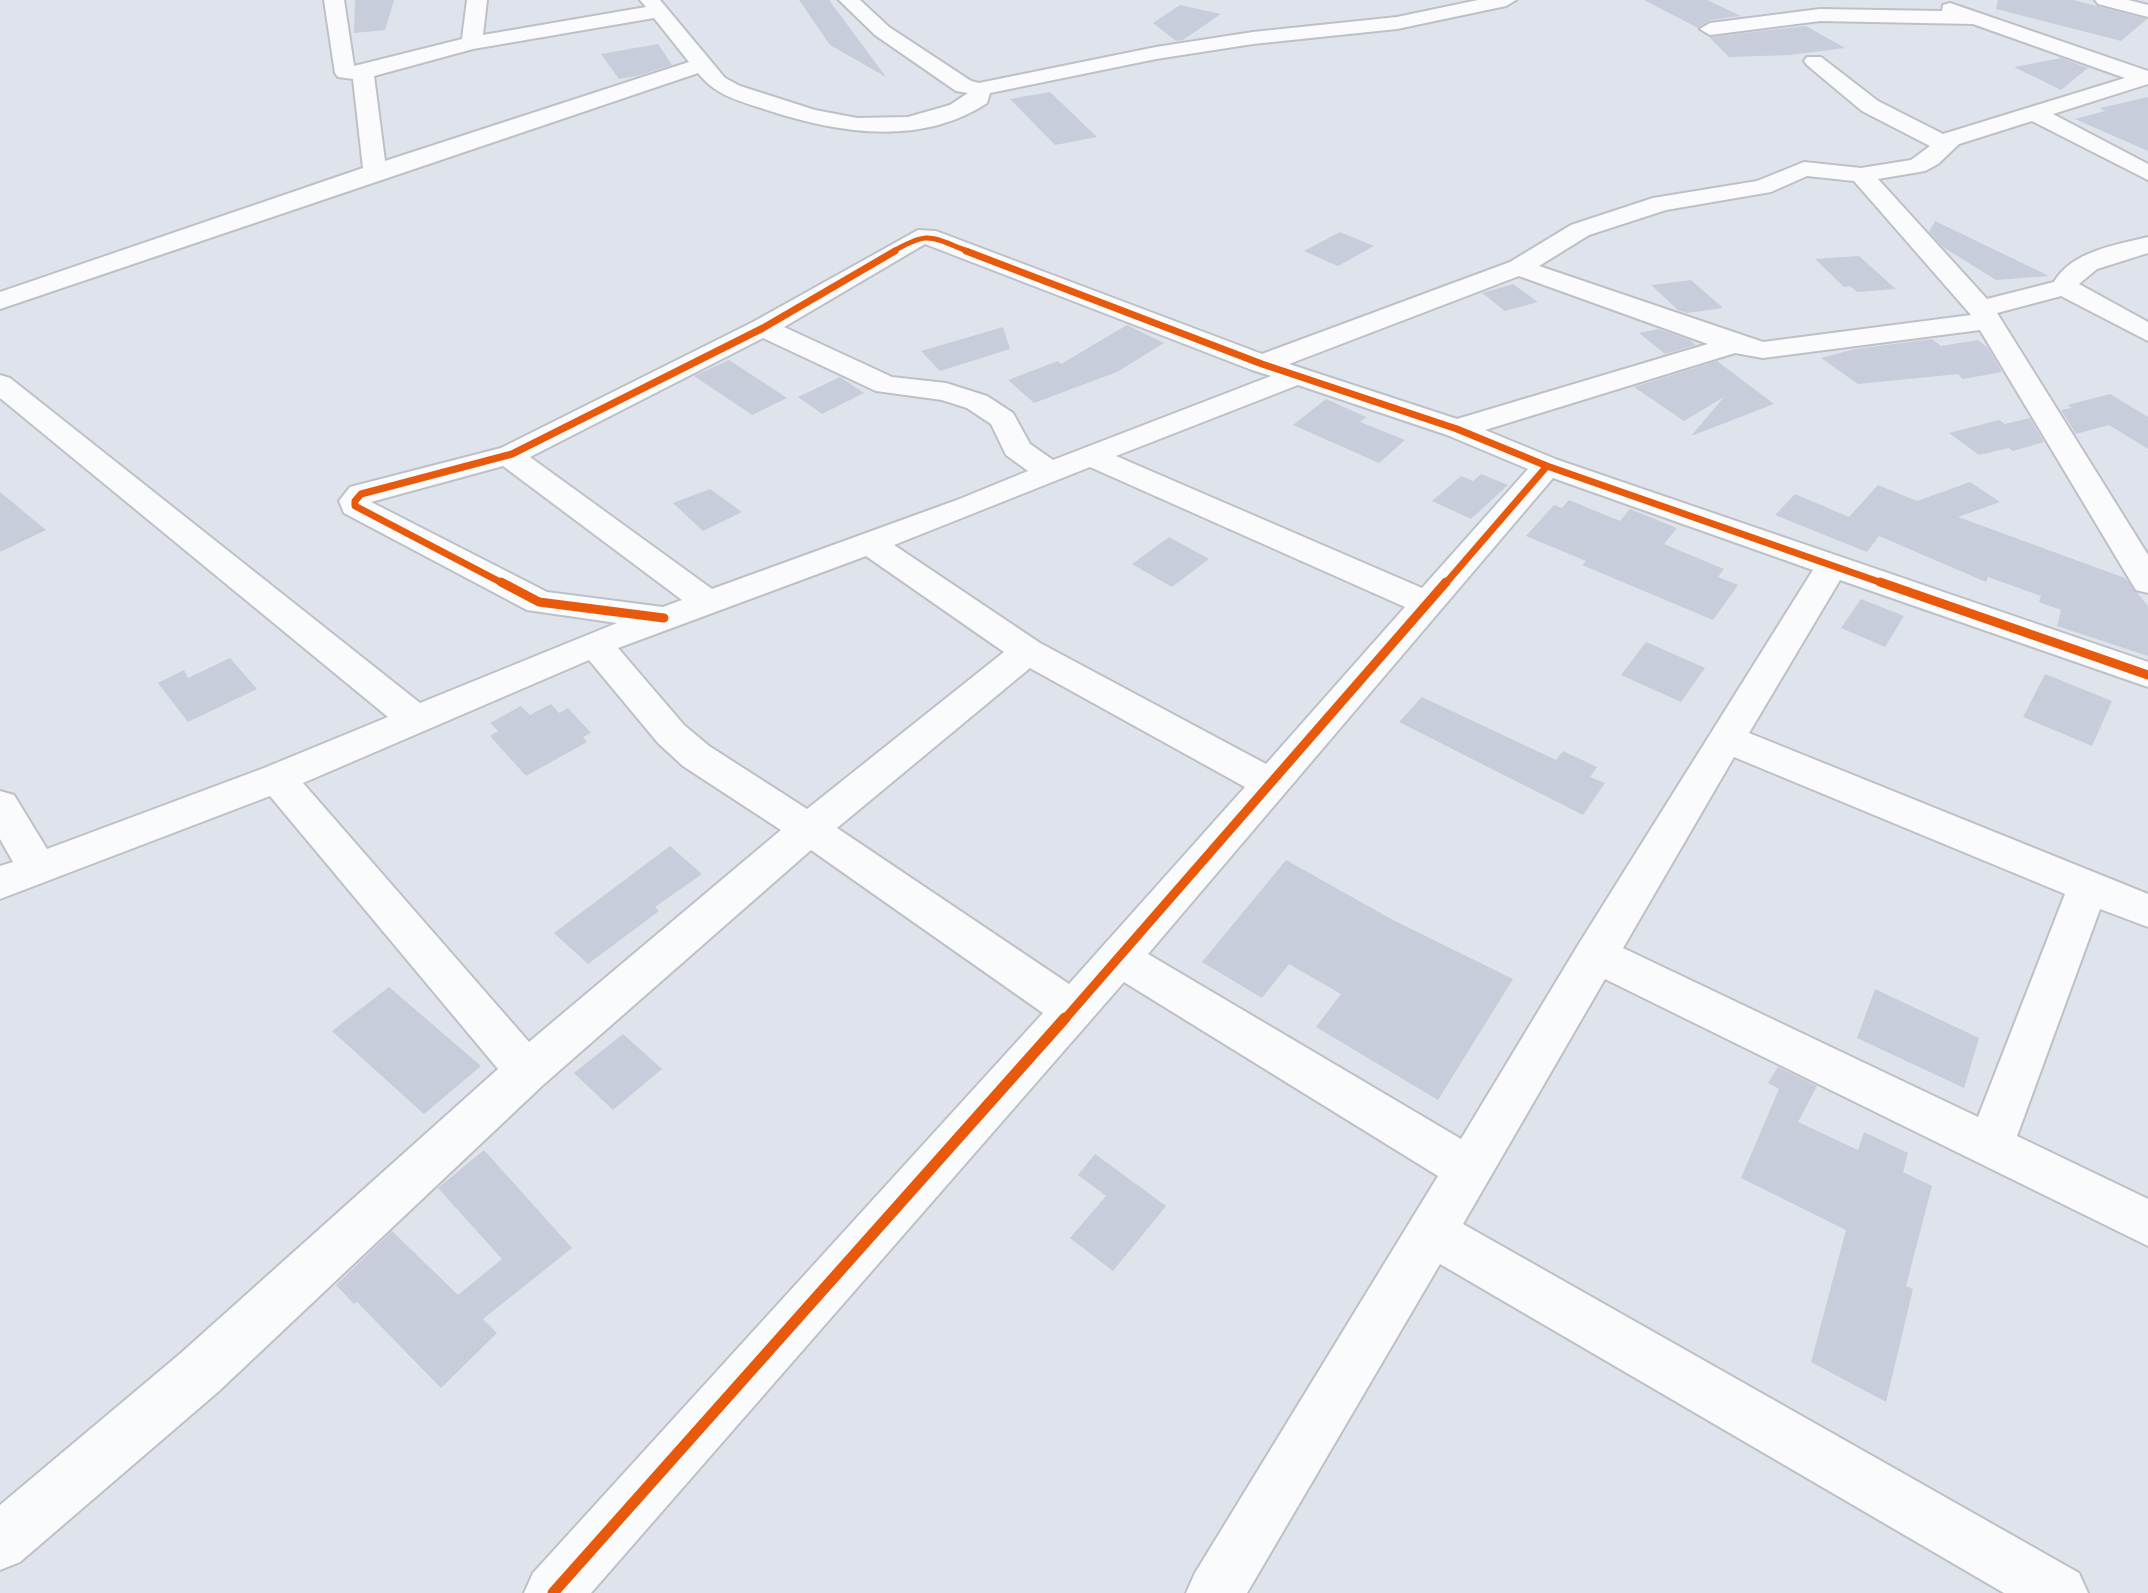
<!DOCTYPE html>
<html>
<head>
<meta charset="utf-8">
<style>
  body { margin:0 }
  canvas { display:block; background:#dfe3ec }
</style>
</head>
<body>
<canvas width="2148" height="1593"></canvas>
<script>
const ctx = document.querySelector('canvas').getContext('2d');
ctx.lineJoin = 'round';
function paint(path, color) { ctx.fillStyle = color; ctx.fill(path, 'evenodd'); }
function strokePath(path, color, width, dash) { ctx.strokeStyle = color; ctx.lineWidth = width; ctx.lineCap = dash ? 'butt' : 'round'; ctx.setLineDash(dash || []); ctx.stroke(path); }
paint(new Path2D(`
  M355,0H394L385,30L354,33Z
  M799,0H829L886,77L830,45Z
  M1644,0H1707L1741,16L1710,20L1698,28Z
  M1998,0H2073L2147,19L2121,41L1996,9Z
  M1180,5L1221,14L1183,40L1176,41L1153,23Z
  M1806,26L1845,48L1790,55L1729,57L1709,37Z
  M658,44L672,65L637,76L619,79L601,54Z
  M2061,58L2088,68L2061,90L2014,67Z
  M1050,92L1097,137L1055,145L1010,99Z
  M2148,97V151L2075,119L2105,111L2100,108Z
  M1935,221L2049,276L1996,280L1943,247L1929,232Z
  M1340,232L1374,246L1338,266L1304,251Z
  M1859,256L1889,283L1896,289L1857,292L1850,286L1844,287L1815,259Z
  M1691,280L1723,308L1687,313L1678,310L1651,285Z
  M1513,284L1538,302L1505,311L1482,293Z
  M1127,325L1164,343L1117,372L1034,403L1008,380L1058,361L1061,364Z
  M1003,327L1010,349L940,371L921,351Z
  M1658,329L1690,340L1696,345L1665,354L1639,333Z
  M1932,339L1941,346L1978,340L1988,348L2002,372L1963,379L1958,374L1858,384L1821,358L1855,349Z
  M729,360L787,398L752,415L694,376Z
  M1717,361L1774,404L1691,436L1724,397L1684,421L1634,387Z
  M840,377L864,393L822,414L798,397Z
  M2110,394L2148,417V449L2109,425L2076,434L2061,410L2072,408L2067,405Z
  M1326,399L1366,417L1360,422L1405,440L1379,463L1293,425Z
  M2030,418L2044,442L2013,451L2009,448L1979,455L1949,433L1999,420L2005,424Z
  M1481,474L1508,485L1471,519L1432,501L1461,476L1473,481Z
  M1970,482L2000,502L1958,517L2125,578L2148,606V656L2057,626L2061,610L2039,602L2041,596L1988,577L1986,582L1879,536L1867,552L1775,515L1795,494L1849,517L1878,485L1917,501Z
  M710,489L742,512L703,531L673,503Z
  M0,492L46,530L0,552Z
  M1569,500L1620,521L1630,509L1677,528L1664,544L1724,569L1718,577L1738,585L1713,620L1582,565L1586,561L1526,536L1554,505L1562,508Z
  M1169,537L1209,559L1172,587L1132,564Z
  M1861,599L1904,616L1885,647L1841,628Z
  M1646,642L1705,668L1681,702L1621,675Z
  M230,658L257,689L188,722L158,683L184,670L188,678Z
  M2045,674L2112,701L2092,746L2023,717Z
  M1422,697L1556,760L1563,751L1597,767L1590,777L1605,783L1583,815L1399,722Z
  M551,704L559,713L568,708L591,733L583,737L587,742L526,776L490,736L498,731L490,723L521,706L530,715Z
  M670,846L702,874L655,907L659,911L588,964L554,933Z
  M1286,860L1393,920L1513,979L1438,1100L1316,1027L1341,994L1289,964L1262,998L1202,962Z
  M389,987L481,1066L424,1114L332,1031Z
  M1875,989L1979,1038L1964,1088L1857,1038Z
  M623,1034L662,1069L613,1110L574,1073Z
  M1778,1067L1817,1086L1798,1122L1858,1150L1864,1132L1908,1153L1903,1172L1932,1186L1906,1286L1913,1289L1886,1402L1811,1362L1846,1230L1741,1178L1779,1089L1768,1083Z
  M484,1150L572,1248L483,1319L497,1333L441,1388L357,1302L354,1304L336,1285L392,1231L458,1295L502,1259L438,1188Z
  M1095,1154L1166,1206L1113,1271L1070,1238L1106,1196L1078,1175Z`), '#c7cddb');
const minor = new Path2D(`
  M324,0H344L354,66L462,39L467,0H487L483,35L646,7L640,0H660L725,78L740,86L815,110L857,118L908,117L950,105L968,93L956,91L875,35L839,0H860L889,27L971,81L979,83L1156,47L1253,32L1397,17L1478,0H1516L1506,6L1397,29L1253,44L1156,59L990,93L987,103C920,147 838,133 767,110C740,101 716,96 698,73L0,309V292L363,168L353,79L338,77L335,73ZM654,18L689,62L385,161L374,76L473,49Z
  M2095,0H2128L2148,5V17L2098,4Z
  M1950,3L2148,71V84L2053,114L2148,164V180L2032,121L1959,144L1938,164L1925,171L1878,179L1987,299L2054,282C2072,251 2116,245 2148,237V253L2097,269L2079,284L2148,322V341L2061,296L1997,313L2148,555V593L2136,590L2131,582L1980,330L1763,358L1735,353L1485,430L1558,460L2148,662V687L1840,580L1749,733L2148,894V927L2100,909L2017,1136L2148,1199V1246L1605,979L1463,1224L2079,1573L2088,1593H2004L1440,1264L1247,1593H1186L1195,1573L1438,1176L1124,982L591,1593H524L533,1573L1043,1013L811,850L543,1085L219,1391L20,1562L0,1570V1505L181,1353L498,1069L270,796L0,899V866L13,862L0,839V791L14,795L47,849L264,768L388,717L0,398V375L10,378L420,703L617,623L527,610L344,513L339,501L350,487L501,448L753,322L918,230L936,231L1262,354L1510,262L1571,225L1653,198L1757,181L1804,162L1861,168L1911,160L1930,146L1862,111L1807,65L1804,61L1807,57H1821L1878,101L1943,134L2125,78L1973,24L1820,21L1710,35L1700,29L1710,23L1820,9L1942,11L1943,5ZM1807,176L1854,181L1971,315L1763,342L1539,266L1589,235L1666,210L1771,192ZM925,244L1252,370L1271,376L1053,460L1030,444L1013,413L987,396L946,383L892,377L784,327ZM1519,276L1708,344L1457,419L1289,364ZM763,338L876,391L942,400L967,408L991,424L1006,455L1028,471L957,500L712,589L530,457ZM1298,385L1447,435L1528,469L1422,588L1116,456ZM503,466L682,600L663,607L547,592L371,502ZM1090,467L1405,607L1266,764L1040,643L894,545ZM1553,478L1813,570L1580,942L1461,1139L1148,954ZM866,556L1004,652L807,809L709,746L684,725L618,648ZM589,660L658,743L683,766L781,830L529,1042L303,783ZM1030,668L1245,787L1069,984L837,828ZM1734,757L2065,894L1978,1117L1623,948Z`);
strokePath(minor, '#bec0c7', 4);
paint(minor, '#fafbfc');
strokePath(new Path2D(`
  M892,252C930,230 930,237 970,252`), '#e8590c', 5);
strokePath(new Path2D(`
  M966,251L1262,364L1457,429L1547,466L1885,584
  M504,584L355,506V501L361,494L512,454L763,328L895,251
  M1445,584L1547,466`), '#e8590c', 7);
strokePath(new Path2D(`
  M501,582L539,602L664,618
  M1880,582L2148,675
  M1064,1020L1446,582`), '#e8590c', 9);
strokePath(new Path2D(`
  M553,1593L1065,1018`), '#e8590c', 11);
</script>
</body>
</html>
